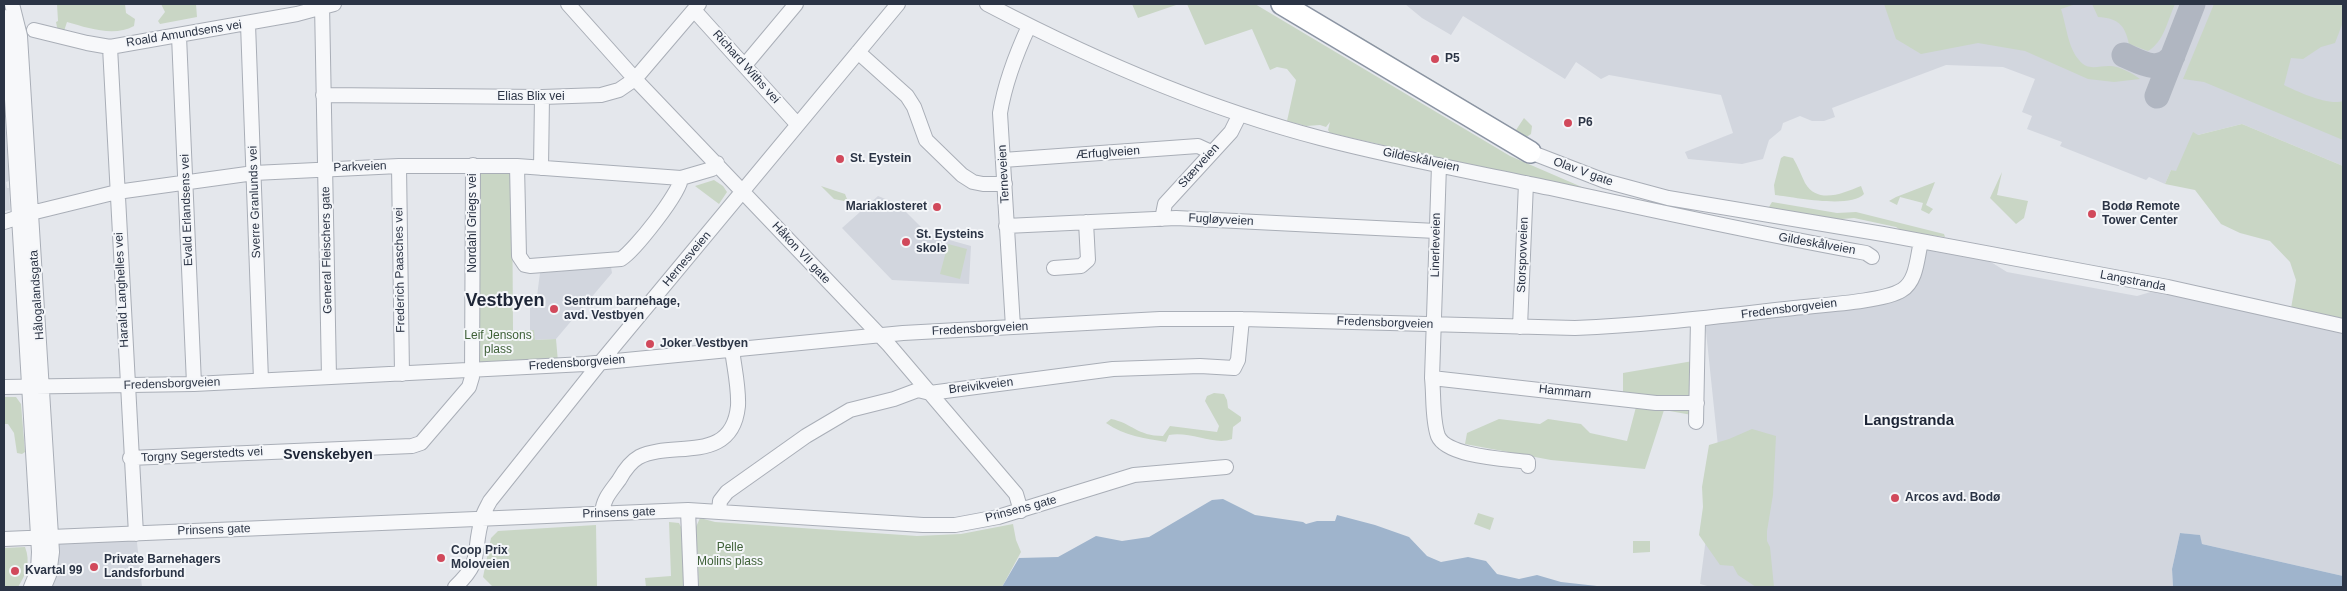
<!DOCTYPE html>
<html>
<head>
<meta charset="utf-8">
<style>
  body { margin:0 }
  #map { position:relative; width:2347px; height:591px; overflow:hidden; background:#e4e7ec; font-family:Helvetica,sans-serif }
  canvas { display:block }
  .frame { position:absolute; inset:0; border:5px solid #2b3445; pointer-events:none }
</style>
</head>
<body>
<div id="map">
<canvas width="2347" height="591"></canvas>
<div class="frame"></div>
</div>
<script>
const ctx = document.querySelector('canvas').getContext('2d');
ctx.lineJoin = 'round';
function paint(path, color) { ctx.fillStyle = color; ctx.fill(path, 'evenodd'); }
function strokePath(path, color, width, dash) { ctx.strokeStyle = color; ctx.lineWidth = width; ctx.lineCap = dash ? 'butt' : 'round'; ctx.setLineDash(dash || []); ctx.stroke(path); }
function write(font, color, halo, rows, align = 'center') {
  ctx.font = font + ' Helvetica,sans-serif'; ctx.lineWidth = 4; ctx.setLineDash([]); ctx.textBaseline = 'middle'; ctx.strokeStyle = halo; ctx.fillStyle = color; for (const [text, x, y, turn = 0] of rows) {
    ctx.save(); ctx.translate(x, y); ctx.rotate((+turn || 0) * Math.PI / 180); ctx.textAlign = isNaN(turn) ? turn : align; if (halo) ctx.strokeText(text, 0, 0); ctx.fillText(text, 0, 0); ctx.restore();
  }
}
paint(new Path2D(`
  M1405,4H2343V166L2242,124L2198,135L2176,172L2171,170L2165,184L2149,177L2146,180L2060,146L2062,142L2027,129L2032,116L2022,112L2035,79L2003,67L1946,65L1832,108L1835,117L1824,121H1812L1800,116L1783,123L1781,130L1769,140L1763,159L1742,164L1688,159L1685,152L1733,133L1721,95L1609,75L1601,79L1576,62L1565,79L1463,16L1451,35L1422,18Z
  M4,101L9,181L6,182L7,188H9L10,210L4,211Z
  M878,196L898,204L928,234L971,246L969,284L892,280L842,228Z
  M1921,242L1973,251L2007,272L2137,296L2168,287L2343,334V576L2202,544L2199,535L2180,533L2172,569L2173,587H1711L1700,584L1718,446L1705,322L1900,291Z
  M611,267L612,273L556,339L534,340L530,330V304L537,296L540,273Z
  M136,534L142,587H44L51,537Z`), '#d2d6de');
paint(new Path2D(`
  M57,4H125L126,13L135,19L134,26C114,37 88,28 67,22L64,31L58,32L56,22L58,21Z
  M161,4H196L197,17L160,24L158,21L165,12Z
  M1132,4H1179L1138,18Z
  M1187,4H1255L1510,156L1598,194L1330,133L1328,130L1330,122L1326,127L1320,125L1306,126L1287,121L1296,80L1287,69L1277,67L1270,70L1252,29L1205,45Z
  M1884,4H2076L2061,9C2066,24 2068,48 2079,60C2088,72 2100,65 2111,66C2121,67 2132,73 2140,79L2114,82L2088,79L2025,51L1978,43L1921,54L1896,39Z
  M2092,4H2175C2168,19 2164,42 2148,51L2129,44C2125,25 2118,18 2098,17Z
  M2214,4H2343V22L2335,43L2321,47L2303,59L2291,58L2284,85C2298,92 2329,106 2343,101V140L2204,82L2183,79Z
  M1354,33L1516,130L1524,118L1532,126L1531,134L1525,138L1352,36Z
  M2242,124L2343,166V326L2290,314L2296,280L2290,262L2270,241L2240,233L2221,224L2195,190L2165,184L2171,170L2176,171L2193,132L2198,135Z
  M1784,156L1793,158C1798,166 1801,175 1805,183C1818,205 1843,193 1861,186L1864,194C1850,209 1794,197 1775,195L1774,185L1781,158Z
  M476,172H512L513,330H534L535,340L556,339L558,362L477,365Z
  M2002,172L1997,195L2028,201L2024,218L2016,224L1990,198Z
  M714,180L723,186L727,192L719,204L695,186Z
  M1935,182L1926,205L1933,209L1929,214L1921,210L1923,203L1900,197L1897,205L1889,201L1896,197Z
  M821,186L845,194L847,199L844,201L834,199Z
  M1772,202L1837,213L1856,212L1944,234L1945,237L1903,232L1896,227L1854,218L1830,220L1770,210L1769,207Z
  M948,244L967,249L960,279L940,274Z
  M1693,361L1692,415L1664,410L1645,469L1551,460L1465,444L1467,433L1499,419L1540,424L1548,419L1581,424L1590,433L1627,441L1636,407L1623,397V373Z
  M1214,393L1224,394L1227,400L1228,408L1241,417V421L1233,427L1232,439C1215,446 1191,431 1169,435L1166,442C1144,438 1125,436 1106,423L1111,419C1132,423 1137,436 1163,436L1170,426L1217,432L1219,426L1205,401L1207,396Z
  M4,397H16L21,404L25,452L22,454L17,453L14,433L8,424H4Z
  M1752,429L1776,436L1773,495L1767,531V541L1770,547L1774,587H1756L1738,575L1733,566L1720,565L1699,535L1703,507L1702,487L1709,445L1729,439Z
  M1478,513L1494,518L1490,530L1474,524Z
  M700,518L715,522L917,536L961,534L1013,524L1016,540L1021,552L1002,587H699L696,527Z
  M669,522L679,523L681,527L684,587H646L645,578L671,576Z
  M596,525L597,586L493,587L483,577L491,538L498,531Z
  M1633,541H1650V552L1633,553Z
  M25,547C31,562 26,574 18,587H4V548Z`), '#c9d6c5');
paint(new Path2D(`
  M1223,499L1255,515L1303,522L1306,524L1317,521H1335L1337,515L1375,525L1409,537L1427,556L1441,562L1468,557L1486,561L1497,574L1519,579L1537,575L1561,582L1606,587H1002L1019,558L1058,557L1096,536L1122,541L1149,537L1212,500Z
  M2180,533L2200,535L2202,544L2343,576V587H2173L2172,569Z`), '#9fb4cc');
strokePath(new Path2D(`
  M2124,55C2142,63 2159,74 2173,56
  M2157,96L2193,4`), '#b0b6c1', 25);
const minor = new Path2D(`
  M12,4L20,36L52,552L49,575L44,587
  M322,4L329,377
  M568,4L635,79L889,345L1016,494L1021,511
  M987,4C1092,59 1205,108 1320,138C1396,158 1473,172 1550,188C1655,211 1760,234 1866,253L1872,257
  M694,10L797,124
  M4,17L8,32L39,552L38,570L31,587
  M248,24L261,380
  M34,30L87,43L110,47L297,14L334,4
  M179,36L194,384
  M110,47L136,534
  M858,52L907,96L914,107L926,140L962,175L973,182L983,184H1005
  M745,65L796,4
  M323,95L542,97L601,95L619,90L635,79L699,4
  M1530,152L1605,181L1668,198L1883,234L2168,287L2343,326
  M1003,160L1198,146L1211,152
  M1439,165L1432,378L1656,403H1697
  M399,166L402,374
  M517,166L519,256L525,265L530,266L621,259C634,251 681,192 681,178
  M541,168L542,97
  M1162,219L1165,204L1231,132L1240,114
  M4,222L31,213L117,192L254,173L399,166H517L681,178L712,169L717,163
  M1006,226L1176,218L1436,231
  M1054,268L1081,266L1088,260L1086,222
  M1013,327L1000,113C1005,83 1016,54 1029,26
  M1520,327L1526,183
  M1432,378C1434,396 1432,419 1438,436C1447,457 1508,459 1528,462V466
  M4,387L194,384L585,364L903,333L1160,319H1242L1575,328C1649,325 1721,316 1794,308C1819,305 1883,302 1902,290C1917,281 1917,257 1921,242
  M1696,422L1698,320
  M130,458L412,446L421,443L469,387L472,377L473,165
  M688,510L691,587
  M719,511L720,501L727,492L806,436L850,410L894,399L918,390L930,393L1113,369L1200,366L1234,368L1238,360L1242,319
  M602,513C603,499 611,491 619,480C624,471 630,462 639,457C673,440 732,465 738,406C739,387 734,367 732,349
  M4,539L688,510L923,525H955L998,517L1134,475L1226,467
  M455,587C484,560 472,552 482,519C483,513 487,507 490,501L600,363L898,4`);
const highway = new Path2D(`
  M1282,4L1530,152`);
strokePath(minor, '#a9aeb7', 16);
strokePath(highway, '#8b94a3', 24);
strokePath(minor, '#f7f8fa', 14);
strokePath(highway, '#fff', 21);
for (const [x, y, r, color] of [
  [1435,59,5,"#d1495b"],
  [1568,123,5,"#d1495b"],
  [840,159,5,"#d1495b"],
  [937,207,5,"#d1495b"],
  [2092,214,5,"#d1495b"],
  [906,242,5,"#d1495b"],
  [554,309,5,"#d1495b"],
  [650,344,5,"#d1495b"],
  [1895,498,5,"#d1495b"],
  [441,558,5,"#d1495b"],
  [94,567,5,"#d1495b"],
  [15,571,5,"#d1495b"]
]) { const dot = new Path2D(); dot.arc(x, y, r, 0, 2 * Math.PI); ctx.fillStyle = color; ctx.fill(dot); strokePath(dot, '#f4f6f9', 2); }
write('12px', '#2b3445', '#f4f6f9', [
  ["Roald Amundsens vei",184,34,-9],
  ["Richard Withs vei",746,67,48],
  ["Elias Blix vei",531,97],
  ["Ærfuglveien",1108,153,-4],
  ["Gildeskålveien",1421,160,12],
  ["Stærveien",1199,166,-48],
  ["Parkveien",360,167,-2],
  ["Olav V gate",1583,172,20],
  ["Terneveien",1004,174,-93],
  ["Sverre Granlunds vei",255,202,-92],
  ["Evald Erlandsens vei",187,210,-92],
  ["Fugløyveien",1221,220,3],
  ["Nordahl Griegs vei",473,223,-90],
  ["Gildeskålveien",1817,244,10],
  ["Linerleveien",1436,245,-89],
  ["General Fleischers gate",327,250,-91],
  ["Håkon VII gate",801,253,47],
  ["Storspovveien",1523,255,-88],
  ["Hernesveien",687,259,-50],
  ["Frederich Paasches vei",400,270,-91],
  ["Langstranda",2133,281,11],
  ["Harald Langhelles vei",122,290,-93],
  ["Hålogalandsgata",37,295,-94],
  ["Fredensborgveien",1789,309,-7],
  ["Fredensborgveien",1385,323,2],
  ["Fredensborgveien",980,329,-3],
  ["Fredensborgveien",577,363,-4],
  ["Fredensborgveien",172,384,-2],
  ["Breivikveien",981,386,-7],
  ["Hammarn",1565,392,6],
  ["Torgny Segerstedts vei",202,455,-3],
  ["Prinsens gate",1021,509,-15],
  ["Prinsens gate",619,513,-2],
  ["Prinsens gate",214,530,-2]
]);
write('bold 12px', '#2b3445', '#f4f6f9', [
  ["P5",1445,59],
  ["P6",1578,123],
  ["St. Eystein",850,159],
  ["Mariaklosteret",927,207,"right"],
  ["Bodø Remote",2102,207],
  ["Tower Center",2102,221],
  ["St. Eysteins",916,235],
  ["skole",916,249],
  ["Sentrum barnehage,",564,302],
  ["avd. Vestbyen",564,316],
  ["Joker Vestbyen",660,344],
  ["Arcos avd. Bodø",1905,498],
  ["Coop Prix",451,551],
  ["Moloveien",451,565],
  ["Private Barnehagers",104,560],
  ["Landsforbund",104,574],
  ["Kvartal 99",25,571]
], 'left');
write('12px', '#3f6138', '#f4f6f9', [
  ["Leif Jensons",498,336],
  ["plass",498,350],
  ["Pelle",730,548],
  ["Molins plass",730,562]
]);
write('bold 14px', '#1d2536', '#f4f6f9', [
  ["Svenskebyen",328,455]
]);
write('bold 15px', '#1d2536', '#f4f6f9', [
  ["Langstranda",1909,421]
]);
write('bold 18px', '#1d2536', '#f4f6f9', [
  ["Vestbyen",505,301]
]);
</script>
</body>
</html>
